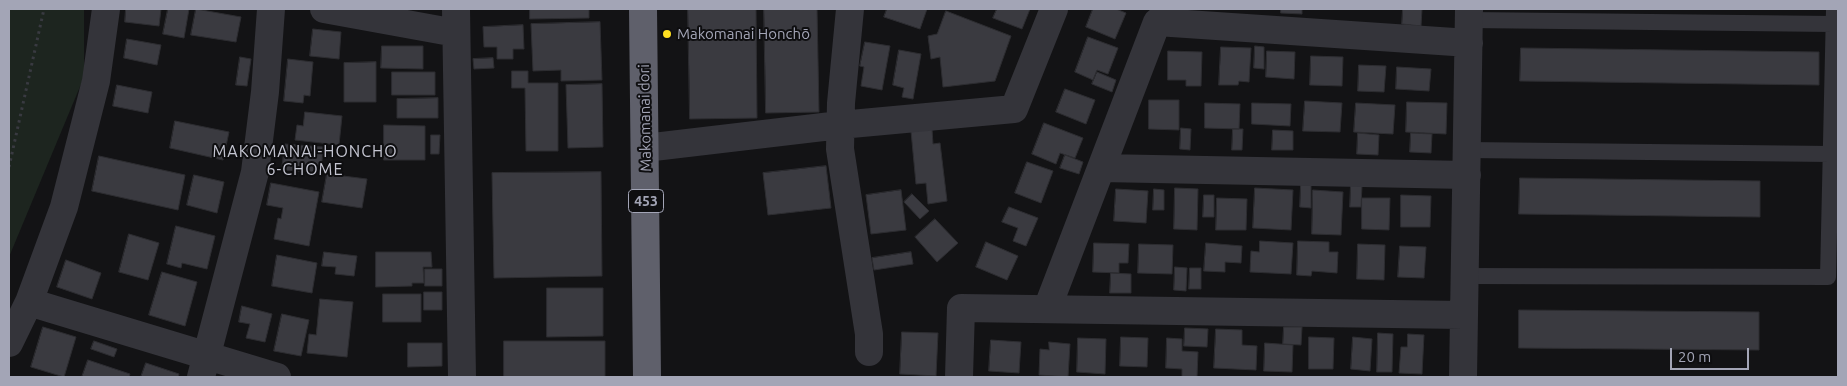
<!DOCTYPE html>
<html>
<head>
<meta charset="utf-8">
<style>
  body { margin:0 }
  #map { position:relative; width:1847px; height:386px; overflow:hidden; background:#131315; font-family:Ubuntu,sans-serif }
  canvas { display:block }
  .frame { position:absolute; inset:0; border:10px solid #a3a5b6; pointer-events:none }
  .scale { position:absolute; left:1670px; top:348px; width:79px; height:22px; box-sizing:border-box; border:2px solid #a3a5b6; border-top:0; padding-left:6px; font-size:15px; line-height:18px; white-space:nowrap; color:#a3a5b6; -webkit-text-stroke:4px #0e0e10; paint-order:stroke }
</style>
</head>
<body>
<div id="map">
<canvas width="1847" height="386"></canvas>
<div class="frame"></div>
<div class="scale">20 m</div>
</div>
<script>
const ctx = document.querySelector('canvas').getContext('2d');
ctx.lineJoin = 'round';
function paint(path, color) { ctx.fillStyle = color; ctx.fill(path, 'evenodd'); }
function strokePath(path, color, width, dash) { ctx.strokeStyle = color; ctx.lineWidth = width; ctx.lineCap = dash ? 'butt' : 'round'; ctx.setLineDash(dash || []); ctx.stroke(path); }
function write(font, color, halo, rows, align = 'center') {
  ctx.font = font + ' Ubuntu,sans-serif'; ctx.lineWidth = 4; ctx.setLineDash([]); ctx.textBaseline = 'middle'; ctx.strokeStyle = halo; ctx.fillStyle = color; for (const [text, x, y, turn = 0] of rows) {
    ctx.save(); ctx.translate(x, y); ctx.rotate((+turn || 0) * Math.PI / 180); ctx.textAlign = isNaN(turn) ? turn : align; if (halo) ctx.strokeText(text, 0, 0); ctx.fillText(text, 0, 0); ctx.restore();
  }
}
paint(new Path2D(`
  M9,9H84V77L9,257Z`), '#1d251f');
const building = new Path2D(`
  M126,9H161L159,26L125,22Z
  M168,9H189L184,38L163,34Z
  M196,9L241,17L236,42L191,35Z
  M530,9H589V18L530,19Z
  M688,9H756L757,118L690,119Z
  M764,9H817L819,112L766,113Z
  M887,9H927L920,29L884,17Z
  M997,9H1030L1022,29L993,18Z
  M1093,9H1116L1126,13L1115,39L1086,27Z
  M1281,9H1302V14L1281,13Z
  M1403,9H1422L1421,26L1402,24Z
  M946,11L1011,36L995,81L943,87L940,57L931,59L928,36L937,34Z
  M600,22L602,80L561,81V70L533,71L531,24Z
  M523,25L524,49H513V59H497V47H484L483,27Z
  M313,29L341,32L339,59L310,56Z
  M1088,37L1118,48L1108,74L1097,70L1093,80L1075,72Z
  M127,39L161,45L157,65L124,58Z
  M865,42L890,46L882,90L861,86L864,67L860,66Z
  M382,46H423V69L381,68Z
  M1255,46L1264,47V69L1254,68Z
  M1221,47L1251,48L1249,82L1239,81L1238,85H1219Z
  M1521,48L1819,52V85L1520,81Z
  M899,50L921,54L913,99L902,97L904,88L893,85Z
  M1168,51L1202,52L1201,86H1186V80H1168Z
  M1267,51L1295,52L1294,79L1266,77Z
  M1311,56L1343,57L1342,86L1310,85Z
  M240,57L251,59L247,86L236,85Z
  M493,58L494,68L474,69L473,59Z
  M288,59L313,62L310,96L304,95L303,103L284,101Z
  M376,62V102H344V63Z
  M1359,65L1386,66L1384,92L1358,91Z
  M1397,67L1431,69L1429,91L1396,89Z
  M512,71H528V83H558V151H526L525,88H512Z
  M392,72H435V95H392Z
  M1097,72L1116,80L1112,92L1092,84Z
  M602,84L603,147L568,148L566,85Z
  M117,85L152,92L148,113L113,106Z
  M1065,89L1095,100L1086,124L1056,112Z
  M438,98V118H397V99Z
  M1149,100H1179V130L1149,129Z
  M1305,101L1342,103L1340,132L1303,131Z
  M1407,102L1447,103L1446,134L1406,132Z
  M1205,103L1240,104L1239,129L1205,128Z
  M1252,103L1291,104L1290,126L1252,124Z
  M1356,103L1395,105L1393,134L1354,132Z
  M305,112L342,116L339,145L295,140L297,125L303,126Z
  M175,121L229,132L223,160L170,148Z
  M1044,123L1083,138L1075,158L1060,153L1056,164L1032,154Z
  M384,125L425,126V160H384Z
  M1181,128L1191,129L1190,150L1180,149Z
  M932,129L933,144L940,143L947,201L928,204L926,183L916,184L911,131Z
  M1233,129H1243L1242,150H1232Z
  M1273,130L1293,131V150H1272Z
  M1358,133L1379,135L1378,155L1357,154Z
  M1411,133L1432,134L1431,153L1410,152Z
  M431,135H440L439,154H431Z
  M285,144L323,147L321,173L282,170Z
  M1065,155L1083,162L1079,174L1060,168Z
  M99,156L185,175L178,210L92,191Z
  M1027,162L1053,171L1041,203L1015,193Z
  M826,166L831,208L768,215L763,173Z
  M601,172L602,276L494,278L492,173Z
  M327,174L367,179L362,208L322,202Z
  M194,175L224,182L217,213L187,205Z
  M1520,178L1760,181V217L1519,214Z
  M271,183L319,192L309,246L274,239L278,218L281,219L283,208L267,205Z
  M1351,184L1362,185L1361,207H1350Z
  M1301,185H1311V208L1300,207Z
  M1175,188L1198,189L1197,230L1174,229Z
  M1255,188L1293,190L1291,230L1253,228Z
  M1116,189L1148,191L1146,223L1114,221Z
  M1154,189L1164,190V210H1153Z
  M901,190L906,230L871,234L866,195Z
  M1313,190L1343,192L1341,235L1312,234Z
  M912,194L929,211L920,219L904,202Z
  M1204,195H1214V217H1203Z
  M1401,195L1431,196L1430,227H1401Z
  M1217,198L1247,199L1246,230H1216Z
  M1362,198H1390L1389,230L1362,229Z
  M1009,207L1038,218L1026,246L1013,241L1018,228L1002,222Z
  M935,219L958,243L937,262L915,237Z
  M176,226L215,236L207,269L182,263L181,268L167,264Z
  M129,234L159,243L148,280L119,272Z
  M1260,241L1293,243L1291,274L1250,272L1251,251L1259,252Z
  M1298,241L1329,242V252H1338L1337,273L1312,271L1311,276L1297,275Z
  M986,242L1018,256L1007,280L976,267Z
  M1094,243L1129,244L1128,263H1119V273L1093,272Z
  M1206,243L1242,246L1241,263L1225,262V272L1204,271Z
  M1139,244L1173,245L1172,274L1138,273Z
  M1358,244L1385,245L1384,280L1357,279Z
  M1400,246L1426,247L1424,278L1398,277Z
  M324,252L357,256L354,276L335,274L336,267L322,266Z
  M376,252H431L432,267H423L424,283H412V286L376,287Z
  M911,252L913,264L874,270L872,258Z
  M277,255L317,263L312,293L272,286Z
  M66,260L101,273L92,299L57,287Z
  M1175,267L1187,268L1186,291L1174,290Z
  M1190,268H1201V289H1189Z
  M425,269H442V286H425Z
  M162,272L197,282L185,326L149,315Z
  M1111,273L1131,274V293H1110Z
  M547,288H603V336L547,337Z
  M424,292H442V310H424Z
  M383,294H421V322H383Z
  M320,299L353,302L347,357L307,353L309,334L316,335Z
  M242,306L272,314L265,342L246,338L250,324L239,322Z
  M1519,310L1759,312V350L1519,348Z
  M282,314L309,320L301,356L274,351Z
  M43,327L76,337L64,377L31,367Z
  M1284,327H1302L1301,345L1283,344Z
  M1185,328L1208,329L1207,347L1184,346Z
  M1216,329L1242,330V345L1257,346L1256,370L1214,368Z
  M902,332L938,333L936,376L900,374Z
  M1378,333L1393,334L1392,372H1377Z
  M1408,334L1424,335L1422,374L1399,373L1401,347H1407Z
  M1121,337L1148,338L1147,367L1120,366Z
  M1309,337L1334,338L1333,369H1309Z
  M1353,337L1372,339L1370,371L1351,369Z
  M1078,338L1106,339L1105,374L1077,372Z
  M1167,338L1182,339V351L1198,352L1197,377H1182V369L1166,368Z
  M991,340L1021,342L1019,373L989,371Z
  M94,341L117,349L114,357L91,349Z
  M504,341H605V377H504Z
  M1049,342L1070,344L1068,377L1039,375L1040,349L1049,350Z
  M408,343H442V366L408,367Z
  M1265,343L1293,345L1292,372L1264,371Z
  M88,360L130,374L129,377H82Z
  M146,363L179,374L178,377H141Z`);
paint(building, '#3a3a40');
strokePath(building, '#2d2d31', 1);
strokePath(new Path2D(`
  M9,167L44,9`), '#393a41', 3, [2.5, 4]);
strokePath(new Path2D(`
  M1469,20L1833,24
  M1467,150L1830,154
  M1464,276L1828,277L1834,9`), '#34343a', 16);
strokePath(new Path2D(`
  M324,9L456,33
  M456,9L462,377
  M850,9L841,103L840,149L869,334V352
  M645,148L840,125L1014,109L1054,9
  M1101,168L1467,175
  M29,302L277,377
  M1047,309L1157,22L1469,43
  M9,343L29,302L64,207L96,81L106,9
  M201,377L255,172L265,92L271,9
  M959,377L961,308L1463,315
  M1463,377L1469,9`), '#34343a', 28);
strokePath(new Path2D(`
  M643,9L647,377`), '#5f606b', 28);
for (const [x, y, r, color] of [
  [667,34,5,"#ffdf21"]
]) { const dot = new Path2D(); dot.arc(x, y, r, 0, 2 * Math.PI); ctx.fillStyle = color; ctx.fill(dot); strokePath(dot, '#0e0e10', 2); }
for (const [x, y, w] of [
  [646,201,35]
]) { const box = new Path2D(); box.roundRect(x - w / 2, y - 11.5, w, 23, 4); ctx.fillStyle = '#0e0e10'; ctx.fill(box); strokePath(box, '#a3a5b6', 1); }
write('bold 14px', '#a3a5b6', null, [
  ["453",646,201]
]);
write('15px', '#a3a5b6', '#0e0e10', [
  ["Makomanai Honchō",677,34]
], 'left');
write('15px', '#a3a5b6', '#0e0e10', [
  ["Makomanai dori",645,118,-91]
]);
ctx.letterSpacing = '1px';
write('16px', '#c5c6d2', '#0e0e10', [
  ["MAKOMANAI-HONCHO",305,152],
  ["6-CHOME",305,170]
]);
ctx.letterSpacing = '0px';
</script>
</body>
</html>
